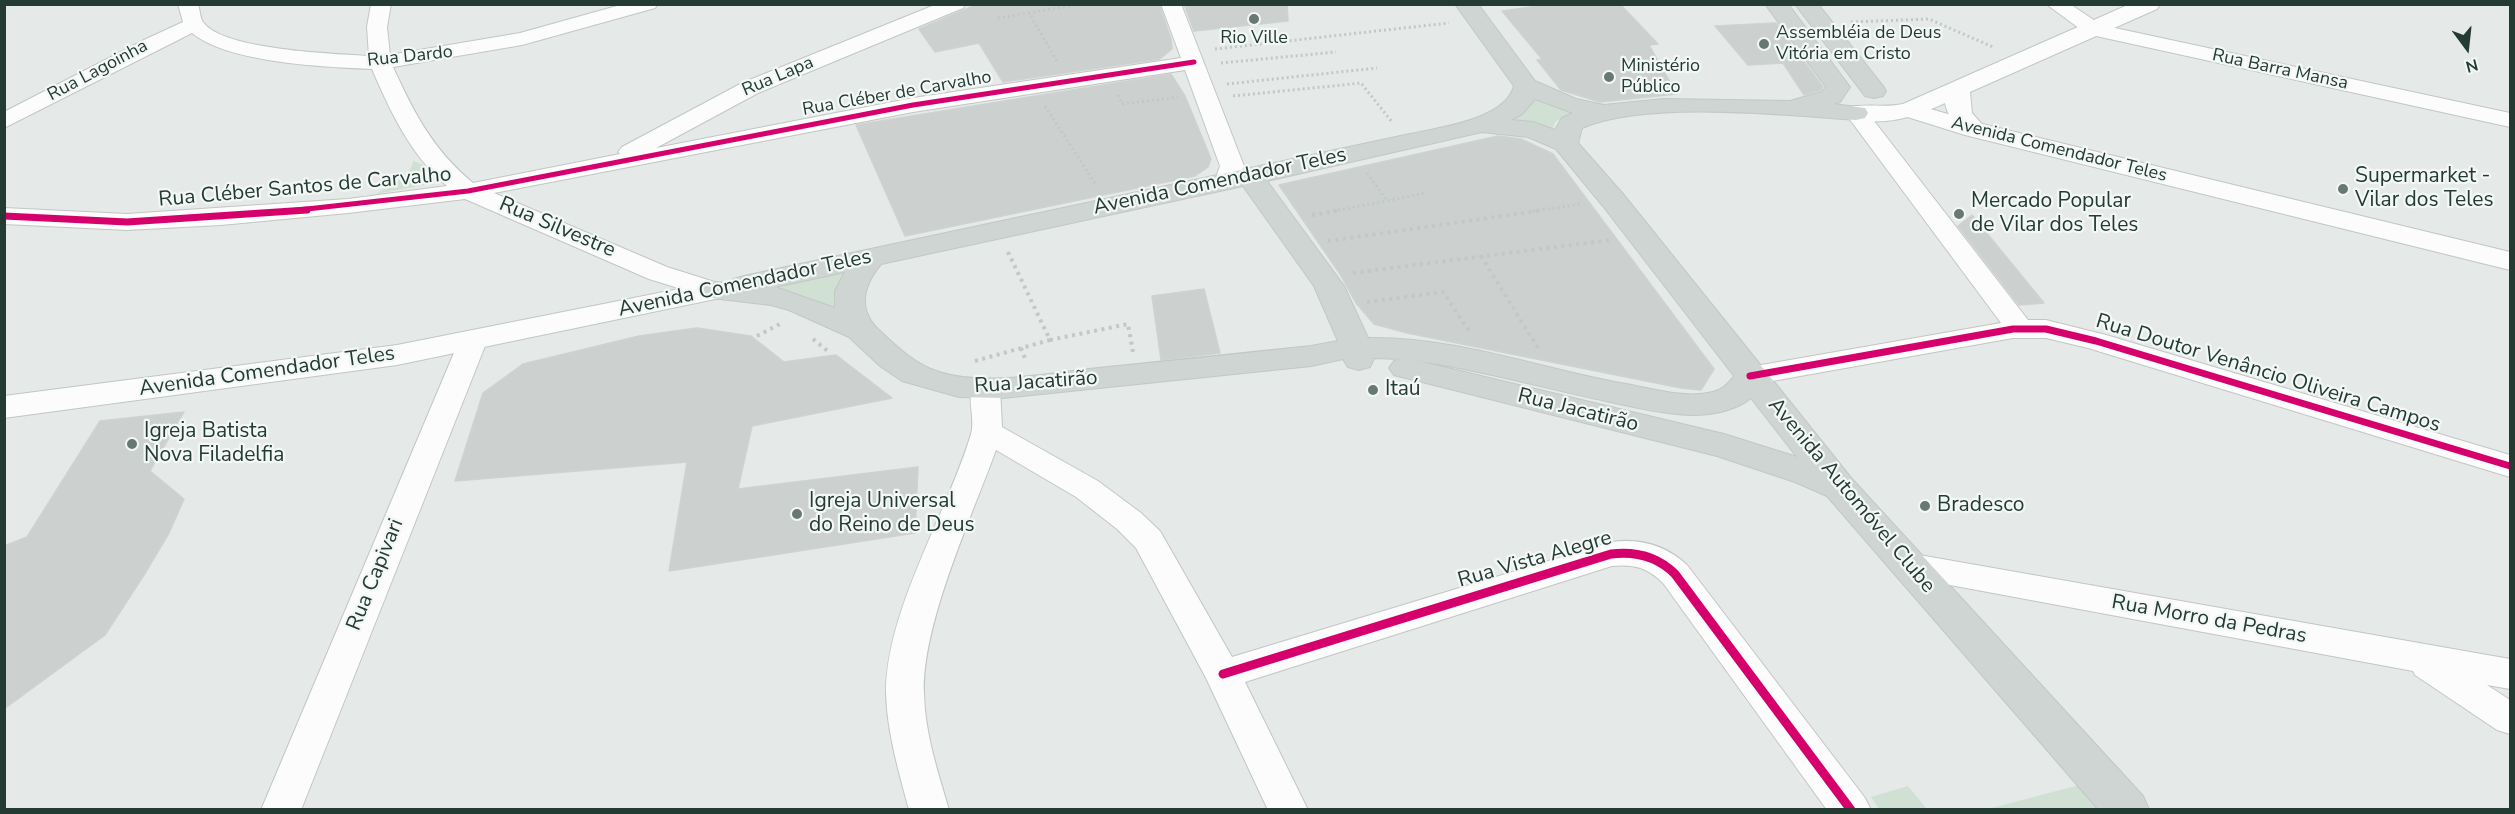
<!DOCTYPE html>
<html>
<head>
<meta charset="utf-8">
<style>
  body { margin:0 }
  #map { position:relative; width:2515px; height:814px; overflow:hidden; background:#e5e9e7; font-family:"Nunito Sans",sans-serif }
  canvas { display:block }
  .frame { position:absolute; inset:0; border:6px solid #243b34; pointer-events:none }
  .north { position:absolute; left:2437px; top:18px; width:60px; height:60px; -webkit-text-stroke:4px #f3f8f6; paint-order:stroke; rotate:165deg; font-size:16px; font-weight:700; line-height:24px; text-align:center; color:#243b34 }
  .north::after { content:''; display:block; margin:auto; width:21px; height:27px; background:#243b34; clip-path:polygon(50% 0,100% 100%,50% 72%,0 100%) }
</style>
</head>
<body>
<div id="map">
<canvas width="2515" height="814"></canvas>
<div class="frame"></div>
<div class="north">N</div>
</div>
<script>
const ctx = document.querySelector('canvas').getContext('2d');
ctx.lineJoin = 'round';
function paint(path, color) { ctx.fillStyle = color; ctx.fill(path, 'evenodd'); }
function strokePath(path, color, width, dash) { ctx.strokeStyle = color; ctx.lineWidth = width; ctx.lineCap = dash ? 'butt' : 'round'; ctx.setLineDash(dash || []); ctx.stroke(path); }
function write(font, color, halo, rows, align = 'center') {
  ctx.font = font + ' "Nunito Sans",sans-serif'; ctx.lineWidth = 4.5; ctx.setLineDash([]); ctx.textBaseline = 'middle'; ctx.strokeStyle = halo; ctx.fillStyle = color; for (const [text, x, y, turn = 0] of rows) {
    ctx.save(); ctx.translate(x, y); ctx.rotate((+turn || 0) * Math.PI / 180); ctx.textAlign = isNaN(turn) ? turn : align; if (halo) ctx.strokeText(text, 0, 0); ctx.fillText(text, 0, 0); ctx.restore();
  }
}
paint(new Path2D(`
  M1530,95L1578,110L1555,122L1551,133L1507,122L1528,109Z
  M413,161C424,164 430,169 434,179L430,184L376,194C389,184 411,179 413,161Z
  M848,270L841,313L766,289Z
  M2087,783L2110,810H1984Z
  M1908,786L1927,809H1879L1871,797Z`), '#d0e1d4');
const building = new Path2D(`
  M978,4H1159L1171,39L1172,49L1160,59L1003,82L979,43L935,52L919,29Z
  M1184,4H1287L1288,21L1194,31Z
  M1552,4H1620L1658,44L1649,45L1677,94L1600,102L1561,90L1537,60L1542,59L1502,11Z
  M1776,23L1823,87L1821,90L1804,95L1783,63L1748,65L1715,26Z
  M1171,74L1185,96L1211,159L1208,167L1195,176L905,236L856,125Z
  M1498,136L1521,139L1553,154L1714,369L1701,390L1681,388L1407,333L1374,324L1356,303L1340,274L1279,185Z
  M1972,215L2044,303L2019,305L1958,226Z
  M1204,289L1220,353L1161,360L1152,296Z
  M697,328L751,336L784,362L836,355L892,398L752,426L738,489L918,467L915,533L669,571L687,462L455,481L483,393L523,364L639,336Z
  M184,412L150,471L184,499L169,533L144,575L105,635L4,709V546L27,537L100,421Z`);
paint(building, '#ccd1cf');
strokePath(building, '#ced2d0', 1.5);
const minor = new Path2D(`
  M178,4H198C200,10 200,18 203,22C222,50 336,54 369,56L367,27L371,4H391L387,27L390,55L520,33L624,4H658L655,8L522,45L393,67C414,113 433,150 473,183L620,154L618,152L622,147L742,83L937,4H966L963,8L758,93L656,148L913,98L1181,58L1161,4H1181L1244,166L1236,185L1227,187L1218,185L1215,180L1220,166L1185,70L913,112L494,193L667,267L724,285L728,291L724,297L714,299L649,279L465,199L348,213L221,225L127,230L4,224V208L127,214L348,199L447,186C411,156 390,111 372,69C325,67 228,63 192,33L4,128V112L146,39L183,22Z
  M2046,4H2070L2101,25L2510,113V127L2087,34Z
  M1856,106L1864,108L2028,320H2046L2106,335L2510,455V477L2088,348L2046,338H2013L1750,385L1740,383L1735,376L1740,369L1750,367L2001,323L1845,113L1848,108Z
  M473,332L483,335L487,341L301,810H261L459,341L463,335Z
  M985,378L995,381L1000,388L1002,427L1098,481L1141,513L1160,531L1232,657L1611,542C1639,538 1666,545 1687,565L1865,798L1871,810H1827L1663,583C1647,567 1633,564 1612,566L1245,682L1308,810H1268L1206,678L1136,548L1117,529L1076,497L996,450C972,516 921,626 924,694C925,734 938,772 949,810H909C899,772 887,733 886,693C886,610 947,514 971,434C976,417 965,397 975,381Z
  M1908,553L2510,659V689L2487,685L2510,700V734L2497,730L2415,675L2413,671L1896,575L1891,566L1896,557Z`);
const tertiary = new Path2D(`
  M1910,103L1982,124L2510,252V270L1965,135L1901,115L1898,110L1901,105Z`);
const secondary = new Path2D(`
  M2130,4H2160L2157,9L1970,92L1972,113L1987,130L1983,135C1963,140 1949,122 1945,103C1913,118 1882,127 1847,118L1844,113L1847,108C1865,103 1884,108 1903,104Z
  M714,282L725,285L729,291L725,297L397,365L4,418V396L397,345Z`);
const primary = new Path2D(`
  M1455,4H1478L1535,81L1576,99L1604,105L1664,99L1790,101L1822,92L1826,87L1765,4H1788L1850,87L1840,102L1833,104L1865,108L1868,113L1865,118L1856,120C1783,115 1647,100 1582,128L1578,143L1623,194L1852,479L2143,796L2149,810H2099L1827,496L1795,482L1717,456L1394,375L1389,368L1394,361L1400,359L1374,358L1370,367L1359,370L1348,367L1343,359L1311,366L1003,398L959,397L902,381L880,366L849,337L789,310L771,305L703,297L699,291L703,285L714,282L730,283L734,279L744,276L1410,134C1439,128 1506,119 1514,86ZM1535,99L1573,113L1562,118L1555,130L1533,122L1511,120L1522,114ZM1482,132L1528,137L1556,149L1603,206L1734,376C1729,383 1722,390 1713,392C1686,399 1653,389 1626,384C1541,369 1455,336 1368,338L1344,286L1267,181ZM1243,186L1314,286L1338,341L1311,346C1237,354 1163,362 1089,369C1044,374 983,386 939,372C916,365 898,348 880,331C857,310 863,286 881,264ZM845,272L835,291V308L775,287ZM1418,361C1482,370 1543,388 1606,401C1633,407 1663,414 1691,415C1711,415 1735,411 1751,398L1797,457L1724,434Z
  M1795,4H1818L1883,86L1886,91L1883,96L1874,98L1865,96Z`);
strokePath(minor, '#c2c6c4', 2);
strokePath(tertiary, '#c2c6c4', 2);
strokePath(secondary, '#c0c7c4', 2);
strokePath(primary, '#c1c8c6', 2);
strokePath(new Path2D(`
  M998,18L1029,13
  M1851,22L1929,19L1993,47
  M1215,49L1449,23
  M1057,61L1029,13L1079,4
  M1221,63L1336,52
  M1227,84L1377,68
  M1118,95L1122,104L1178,97
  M1233,96L1361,83L1392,122
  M1045,106L1096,185
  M1367,173L1387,201L1424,193
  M1333,211L1387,201
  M1533,211L1582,204`), '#c2c9c5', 3, [2, 3]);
strokePath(new Path2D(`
  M1312,215L1341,210
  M1328,241L1544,210
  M1481,256L1538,348
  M1353,273L1610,240
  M1367,302L1443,292L1471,334
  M757,336L780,324
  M813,339L829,352
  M1050,340L1128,324L1133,352
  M1021,348L1026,361
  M975,361L1050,340L1008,252`), '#c2c9c5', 4, [3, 4.5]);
paint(minor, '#fbfcfb');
paint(tertiary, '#fbfcfb');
paint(secondary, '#fbfcfb');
paint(primary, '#cfd5d3');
strokePath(new Path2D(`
  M289,211L468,191L913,105L1194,62`), '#d6006c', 5);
strokePath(new Path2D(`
  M4,216L127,222L307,210
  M1750,376L2013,329H2046L2096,341L2510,466`), '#d6006c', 7);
strokePath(new Path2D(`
  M1223,674L1611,554C1636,551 1657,556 1675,574L1851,810`), '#d6006c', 9);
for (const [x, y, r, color] of [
  [1254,19,6,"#687873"],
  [1764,44,6,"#687873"],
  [1609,77,6,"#687873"],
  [2343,189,6,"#687873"],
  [1959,214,6,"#687873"],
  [1373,390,6,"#687873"],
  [132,444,6,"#687873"],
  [1925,506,6,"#687873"],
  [797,514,6,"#687873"]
]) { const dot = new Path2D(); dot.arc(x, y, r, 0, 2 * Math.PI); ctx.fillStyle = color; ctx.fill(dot); strokePath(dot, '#f3f8f6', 2); }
write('18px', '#243b34', '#f3f8f6', [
  ["Assembléia de Deus",1776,34],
  ["Vitória em Cristo",1776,55],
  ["Rio Ville",1254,39,"center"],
  ["Ministério",1621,67],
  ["Público",1621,88]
], 'left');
write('18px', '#243b34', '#f3f8f6', [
  ["Rua Dardo",410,57,-6],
  ["Rua Barra Mansa",2280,70,12],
  ["Rua Lagoinha",98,71,-28],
  ["Rua Lapa",778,77,-23],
  ["Rua Cléber de Carvalho",897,94,-10],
  ["Avenida Comendador Teles",2059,150,14]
]);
write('21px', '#243b34', '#f3f8f6', [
  ["Supermarket -",2355,177],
  ["Vilar dos Teles",2355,201],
  ["Mercado Popular",1971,202],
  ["de Vilar dos Teles",1971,226],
  ["Itaú",1385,390],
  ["Igreja Batista",144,432],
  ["Nova Filadelfia",144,456],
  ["Igreja Universal",809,502],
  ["do Reino de Deus",809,526],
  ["Bradesco",1937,506]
], 'left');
write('21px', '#243b34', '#f3f8f6', [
  ["Avenida Comendador Teles",1220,182,-12],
  ["Rua Cléber Santos de Carvalho",305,188,-5],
  ["Rua Silvestre",557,228,23],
  ["Avenida Comendador Teles",745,284,-12],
  ["Avenida Comendador Teles",267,372,-8],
  ["Rua Doutor Venâncio Oliveira Campos",2268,374,17],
  ["Rua Jacatirão",1036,383,-4],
  ["Rua Jacatirão",1578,411,14],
  ["Avenida Automóvel Clube",1851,496,50],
  ["Rua Vista Alegre",1535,560,-16],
  ["Rua Capivari",376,575,-68],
  ["Rua Morro da Pedras",2209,620,10]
]);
</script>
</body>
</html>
